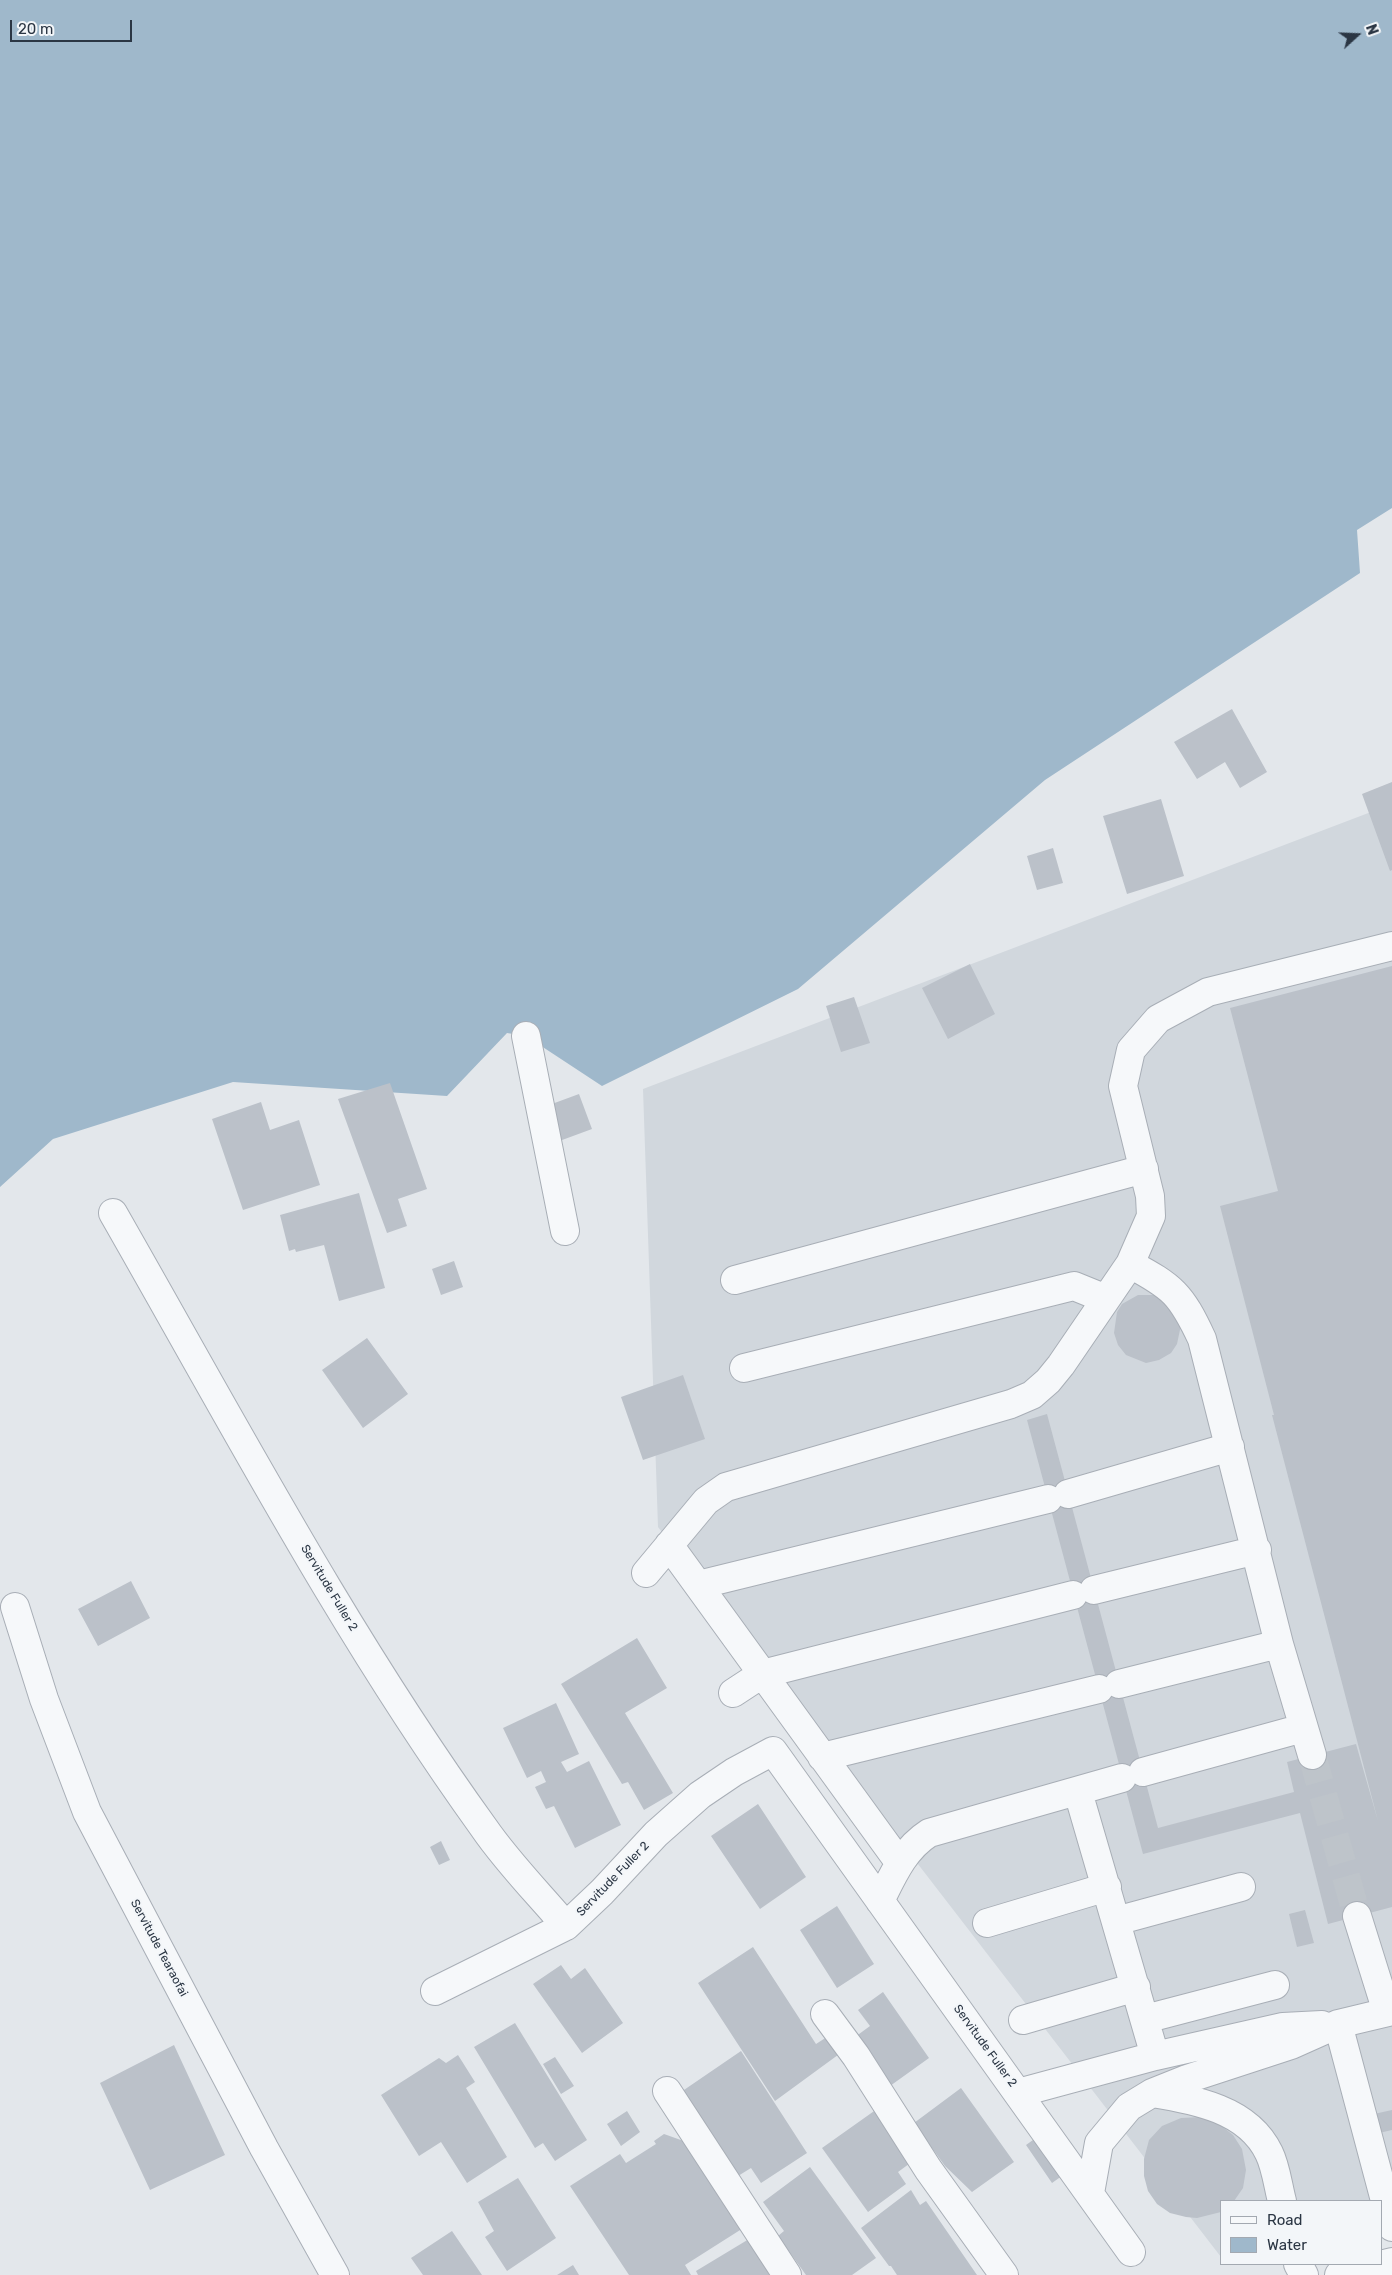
<!DOCTYPE html>
<html>
<head>
<meta charset="utf-8">
<style>
  body { margin:0 }
  #map { position:relative; width:1392px; height:2275px; overflow:hidden; background:#e3e7eb; font-family:Rubik,sans-serif }
  canvas { display:block }
  .legend { position:absolute; left:1220px; top:2200px; width:162px; height:65px; box-sizing:border-box; background:#f3f6f9; border:1px solid #a3a9b1; margin:0; padding:6px 9px; list-style:none; font-size:15px; color:#2b3644 }
  .legend li { display:flex; align-items:center; gap:10px; height:25px }
  .legend b { width:25px; border:1px solid #a3a9b1 }
  .north { position:absolute; left:1332px; top:10px; width:50px; height:50px; -webkit-text-stroke:4px #f3f6f9; paint-order:stroke; rotate:70deg; font-size:14px; font-weight:700; line-height:20px; text-align:center; color:#2b3644 }
  .north::after { content:''; display:block; margin:auto; width:18px; height:22px; background:#2b3644; clip-path:polygon(50% 0,100% 100%,50% 72%,0 100%) }
  .scale { position:absolute; left:10px; top:20px; width:122px; height:22px; box-sizing:border-box; border:2px solid #2b3644; border-top:0; padding-left:6px; font-size:15px; line-height:18px; white-space:nowrap; color:#2b3644; -webkit-text-stroke:4px #f3f6f9; paint-order:stroke }
</style>
</head>
<body>
<div id="map">
<canvas width="1392" height="2275"></canvas>
<ul class="legend">
<li><b style="height:6px;background:#f6f8fa"></b>Road</li>
<li><b style="height:14px;background:#9fb8cb"></b>Water</li>
</ul>
<div class="north">N</div>
<div class="scale">20 m</div>
</div>
<script>
const ctx = document.querySelector('canvas').getContext('2d');
ctx.lineJoin = 'round';
function paint(path, color) { ctx.fillStyle = color; ctx.fill(path, 'evenodd'); }
function strokePath(path, color, width, dash) { ctx.strokeStyle = color; ctx.lineWidth = width; ctx.lineCap = dash ? 'butt' : 'round'; ctx.setLineDash(dash || []); ctx.stroke(path); }
function write(font, color, halo, rows, align = 'center') {
  ctx.font = font + ' Rubik,sans-serif'; ctx.lineWidth = 4; ctx.setLineDash([]); ctx.textBaseline = 'middle'; ctx.strokeStyle = halo; ctx.fillStyle = color; for (const [text, x, y, turn = 0] of rows) {
    ctx.save(); ctx.translate(x, y); ctx.rotate((+turn || 0) * Math.PI / 180); ctx.textAlign = isNaN(turn) ? turn : align; if (halo) ctx.strokeText(text, 0, 0); ctx.fillText(text, 0, 0); ctx.restore();
  }
}
paint(new Path2D(`
  M1392,804V2234L1381,2236V2201H1221V2257L658,1527L643,1089Z`), '#d1d7dd');
paint(new Path2D(`
  M0,0H1392V508L1357,530L1360,573L1045,780L798,989L602,1086L526,1036L507,1033L447,1096L233,1082L53,1139L0,1187Z`), '#9fb8cb');
paint(new Path2D(`
  M1232,709L1267,772L1240,788L1225,762L1197,779L1174,742Z
  M1392,782V870L1390,871L1362,794Z
  M1161,799L1184,876L1127,894L1103,816Z
  M1053,848L1063,883L1037,890L1027,856Z
  M970,964L995,1014L948,1039L922,988Z
  M1392,966V1907L1328,1924L1300,1813L1143,1854L1027,1420L1047,1414L1158,1828L1294,1792L1287,1762L1356,1744L1378,1821L1272,1415H1274L1220,1206L1278,1191L1230,1008Z
  M854,997L870,1043L841,1052L826,1006Z
  M390,1083L427,1189L398,1199L407,1226L387,1233L338,1099Z
  M579,1094L592,1129L554,1143L541,1108Z
  M261,1102L270,1130L299,1120L320,1185L243,1210L212,1119Z
  M359,1193L385,1288L339,1301L324,1245L296,1252L295,1249L289,1251L280,1215Z
  M454,1261L463,1287L441,1295L432,1269Z
  M1138,1295H1155L1163,1298L1181,1325L1177,1344L1171,1353L1159,1360L1146,1363L1126,1355L1118,1345L1114,1333L1117,1312L1122,1304Z
  M367,1338L408,1394L363,1428L322,1370Z
  M683,1375L705,1439L643,1460L621,1397Z
  M131,1581L150,1618L98,1646L78,1609Z
  M637,1638L667,1688L625,1713L673,1793L644,1810L628,1782L622,1784L561,1684Z
  M556,1703L579,1754L561,1762L567,1772L589,1761L621,1825L575,1848L554,1806L546,1809L535,1787L546,1782L541,1771L527,1778L503,1728Z
  M758,1804L806,1877L760,1909L711,1836Z
  M441,1841L450,1860L439,1865L430,1847Z
  M837,1906L874,1964L837,1988L800,1930Z
  M1305,1910L1314,1943L1297,1947L1289,1914Z
  M753,1947L816,2044L830,2035L842,2052L775,2101L698,1983Z
  M561,1965L571,1979L585,1968L623,2023L582,2053L533,1984Z
  M883,1992L929,2058L890,2086L855,2037L870,2026L858,2010Z
  M515,2023L587,2140L555,2161L543,2143L535,2148L474,2047Z
  M174,2045L225,2155L150,2190L100,2083Z
  M741,2051L807,2153L761,2183L751,2168L738,2176L681,2092Z
  M458,2055L475,2082L466,2088L507,2157L467,2183L441,2142L419,2156L381,2095L439,2058L446,2063Z
  M555,2057L574,2086L561,2094L543,2064Z
  M961,2088L1014,2162L972,2192L945,2166L914,2123Z
  M877,2109L913,2161L898,2172L906,2184L868,2212L822,2148Z
  M1392,2110V2130L1379,2133L1374,2114Z
  M627,2111L640,2132L621,2146L607,2124Z
  M1202,2117L1219,2124L1233,2135L1242,2149L1246,2170L1243,2188L1234,2201H1221V2212L1197,2218L1186,2217L1170,2213L1157,2204L1148,2191L1144,2176V2159L1149,2140L1162,2126L1181,2118Z
  M664,2134L692,2144L748,2225L685,2265L691,2275H629L570,2186L620,2154L626,2163L656,2144L654,2141Z
  M1040,2135L1066,2173L1052,2183L1026,2145Z
  M810,2167L876,2258L852,2275H806L778,2236L784,2231L763,2202Z
  M518,2178L556,2238L507,2271L485,2237L494,2231L478,2202Z
  M911,2190L920,2205L926,2201L977,2275H897L891,2266H889L861,2228Z
  M452,2231L482,2275H423L411,2258Z
  M749,2239L771,2275H698L696,2271Z
  M573,2265L579,2275H557Z`), '#bbc1c9');
strokePath(new Path2D(`
  M1312,1755L1357,1916`), '#bec4ca', 28, [28, 14]);
const minor = new Path2D(`
  M526,1036L565,1231
  M113,1213C232,1421 344,1634 484,1828C508,1863 539,1894 566,1926L602,1892L656,1834L700,1795L734,1772L773,1751L1131,2252
  M1130,1264C1173,1287 1181,1294 1202,1339L1279,1644L1312,1755
  M735,1280L1144,1169
  M744,1368L1074,1286L1106,1299
  M1068,1494L1230,1447
  M669,1545L899,1862
  M646,1573L706,1501L726,1487L1011,1404L1032,1395L1048,1381L1061,1365L1130,1264L1151,1216L1150,1196L1123,1086L1131,1050L1158,1019L1208,992L1392,946
  M698,1585L1048,1499
  M1094,1590L1257,1550
  M15,1607L44,1699L87,1812L264,2148L335,2275
  M1119,1684L1279,1644
  M733,1693L762,1674L1073,1595
  M822,1757L1099,1689
  M1143,1772L1303,1728
  M1078,1792L1155,2056
  M880,1901C893,1875 904,1849 929,1833L1122,1778
  M1357,1916L1387,2012
  M1116,1921L1241,1887
  M987,1923L1107,1887
  M435,1991L566,1926
  M825,2014L856,2056L928,2169L1004,2275
  M1145,2019L1275,1985
  M1023,2020L1136,1987
  M1338,2024L1392,2227
  M667,2091L787,2275
  M1018,2093L1155,2056L1283,2027L1322,2025
  M1152,2093C1195,2100 1248,2109 1269,2153C1276,2167 1278,2186 1282,2201
  M1090,2193L1099,2143L1129,2107L1152,2093L1187,2079L1291,2045L1338,2024L1392,2011
  M1298,2264L1304,2275
  M1339,2275L1392,2262`);
strokePath(minor, '#a8aeb6', 30);
strokePath(minor, '#f6f8fa', 28);
write('12px', '#2b3644', '#f3f6f9', [
  ["Servitude Fuller 2",329,1588,59],
  ["Servitude Fuller 2",613,1879,-46],
  ["Servitude Tearaofai",159,1948,62],
  ["Servitude Fuller 2",985,2046,54]
]);
</script>
</body>
</html>
